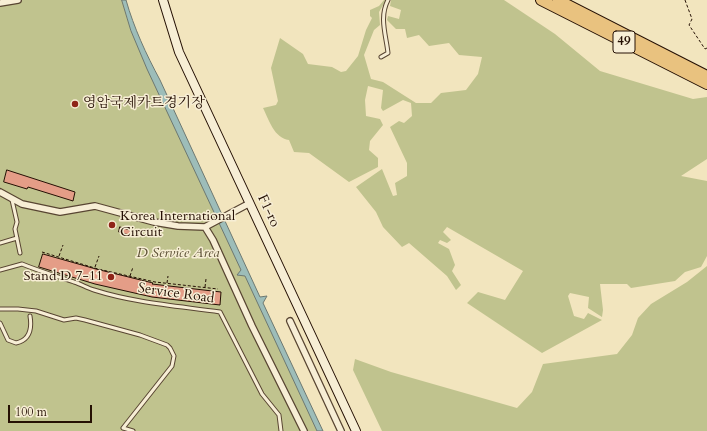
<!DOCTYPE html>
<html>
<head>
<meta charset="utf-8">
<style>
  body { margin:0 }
  #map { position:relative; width:707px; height:431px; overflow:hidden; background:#f2e5be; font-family:Cardo,serif }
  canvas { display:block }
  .scale { position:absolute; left:8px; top:405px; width:84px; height:18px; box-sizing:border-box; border:2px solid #251004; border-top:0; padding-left:5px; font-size:12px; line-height:14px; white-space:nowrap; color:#251004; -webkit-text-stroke:3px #f7eed5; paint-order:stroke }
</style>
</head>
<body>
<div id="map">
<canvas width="707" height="431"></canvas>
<div class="scale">100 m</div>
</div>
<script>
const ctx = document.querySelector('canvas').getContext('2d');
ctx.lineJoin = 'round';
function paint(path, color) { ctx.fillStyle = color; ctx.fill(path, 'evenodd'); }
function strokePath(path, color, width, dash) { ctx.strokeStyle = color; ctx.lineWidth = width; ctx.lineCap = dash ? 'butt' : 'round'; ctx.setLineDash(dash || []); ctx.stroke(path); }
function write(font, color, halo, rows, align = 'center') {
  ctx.font = font + ' Cardo,"Noto Serif KR",serif'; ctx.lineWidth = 3; ctx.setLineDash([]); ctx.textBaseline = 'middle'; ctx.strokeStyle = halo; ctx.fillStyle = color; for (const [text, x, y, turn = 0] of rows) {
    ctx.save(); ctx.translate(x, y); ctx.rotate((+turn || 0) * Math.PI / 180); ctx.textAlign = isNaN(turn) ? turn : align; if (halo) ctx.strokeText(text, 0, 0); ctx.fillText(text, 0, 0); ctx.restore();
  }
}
paint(new Path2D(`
  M0,0H125L127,18L320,431H0Z
  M384,0H386L379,12L380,25L374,30L364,55L371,79L383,82L416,103H431L441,93L466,90L478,74L482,57L459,55L449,43L429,46L419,35L407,38L405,29H396L387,20L388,16L399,19L401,10L390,6L391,0H504L555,34L600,71L693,99L707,97V159L681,176L707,181V256L701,267L685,272L675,281L631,288L627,284H600L603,310L602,317L588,308L589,297L570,293L568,296L574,316L584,319L588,313L602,320L542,353L467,303L478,292L505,300L523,271L447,227L443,232L451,240L447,243L440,240L438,243L449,249L455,265L452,271L461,285L456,290L447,276L409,243L402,247L383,227L376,212L356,187L382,169L393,196L397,195L395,183L407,176V163L390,127L399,121L404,123L412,116L411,103L403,100L383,111L381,108L383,90L368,86L365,100L366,116L380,119L383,125L370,141L369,150L378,158V167L349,182L309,153L294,152L289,140C274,138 269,120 263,108L276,105L278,101L271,68L280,38L303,54L308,64L332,67L341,72L346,71L358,56L366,30L372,18L370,16V10L379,6Z
  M707,266V431H382L353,370L355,359L391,372L517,408L532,392L543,364L617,354L632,335L638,318L651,304L687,282Z`), '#c0c38e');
const water = new Path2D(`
  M122,0H126C134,28 146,54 160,80L260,297L267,296L263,303L323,431H317L245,276L237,275L241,270L147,69L131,31Z`);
paint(water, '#9dbdb9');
strokePath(water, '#6d7871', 1);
const building = new Path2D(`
  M7,170L75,192L73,201L28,187L27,189L4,182Z
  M120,227L133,231L132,236L119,232Z
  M43,254L96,269L153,283L152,284L221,292L220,305L152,297L95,284L39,267Z`);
paint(building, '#e49d87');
strokePath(building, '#251004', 1);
const lane = new Path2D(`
  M381,57L388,53C386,35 379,17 388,0
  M12,200L17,222L15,229L20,253
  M0,243L17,238
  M0,270L22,264C39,271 56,276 74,282C81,284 87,288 94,290C135,303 178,306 220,312L262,394L279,415L281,431
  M0,309H18L36,311L64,320L76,318L85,320L140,335L167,345L170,348L174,356L172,366L123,428L133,431
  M0,323L8,340L16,343C30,340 32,328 30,316`);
const street = new Path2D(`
  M0,3L18,0
  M0,192L22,204L60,212L95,206L154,222L178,226L205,227L250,203
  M205,227L213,240L252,326L304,431
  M290,321L341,431`);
const secondary = new Path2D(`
  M163,0L179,52L356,431`);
const highway = new Path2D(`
  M541,0L707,84
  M558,0L707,76`);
strokePath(lane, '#584532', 5);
strokePath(street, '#584532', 8);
strokePath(secondary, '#251004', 10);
strokePath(highway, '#251004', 12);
strokePath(new Path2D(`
  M685,0L692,19L689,25L705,49L707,48
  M42,252L98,269L155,282L218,289
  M59,256L63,245
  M95,267L99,256
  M130,276L133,267
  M167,283L168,276
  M205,287L206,279`), '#251004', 1, [3, 2]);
strokePath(lane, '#f7eed5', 3);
strokePath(street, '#f7eed5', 5.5);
strokePath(secondary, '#f7eed5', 8);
strokePath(highway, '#e9c27f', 10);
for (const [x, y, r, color] of [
  [75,104,4,"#8f2418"],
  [112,225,4,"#8f2418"],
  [111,277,4,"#8f2418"]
]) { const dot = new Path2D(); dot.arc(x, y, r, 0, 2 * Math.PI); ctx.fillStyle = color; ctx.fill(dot); strokePath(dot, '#f7eed5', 1.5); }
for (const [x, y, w] of [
  [624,42,22]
]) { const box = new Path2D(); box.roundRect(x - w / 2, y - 11, w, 22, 3); ctx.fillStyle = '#f7eed5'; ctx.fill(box); strokePath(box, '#251004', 1); }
write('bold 13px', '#251004', null, [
  ["49",624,42]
]);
write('14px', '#251004', '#f7eed5', [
  ["영암국제카트경기장",83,104],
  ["Korea International",120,217],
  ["Circuit",120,233],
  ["Stand D 7-11",103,277,"right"]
], 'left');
write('14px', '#251004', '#f7eed5', [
  ["F1-ro",268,211,65],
  ["Service Road",176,294,8]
]);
write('italic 14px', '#5b4f34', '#f7eed5', [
  ["D Service Area",178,254]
]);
</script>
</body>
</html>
